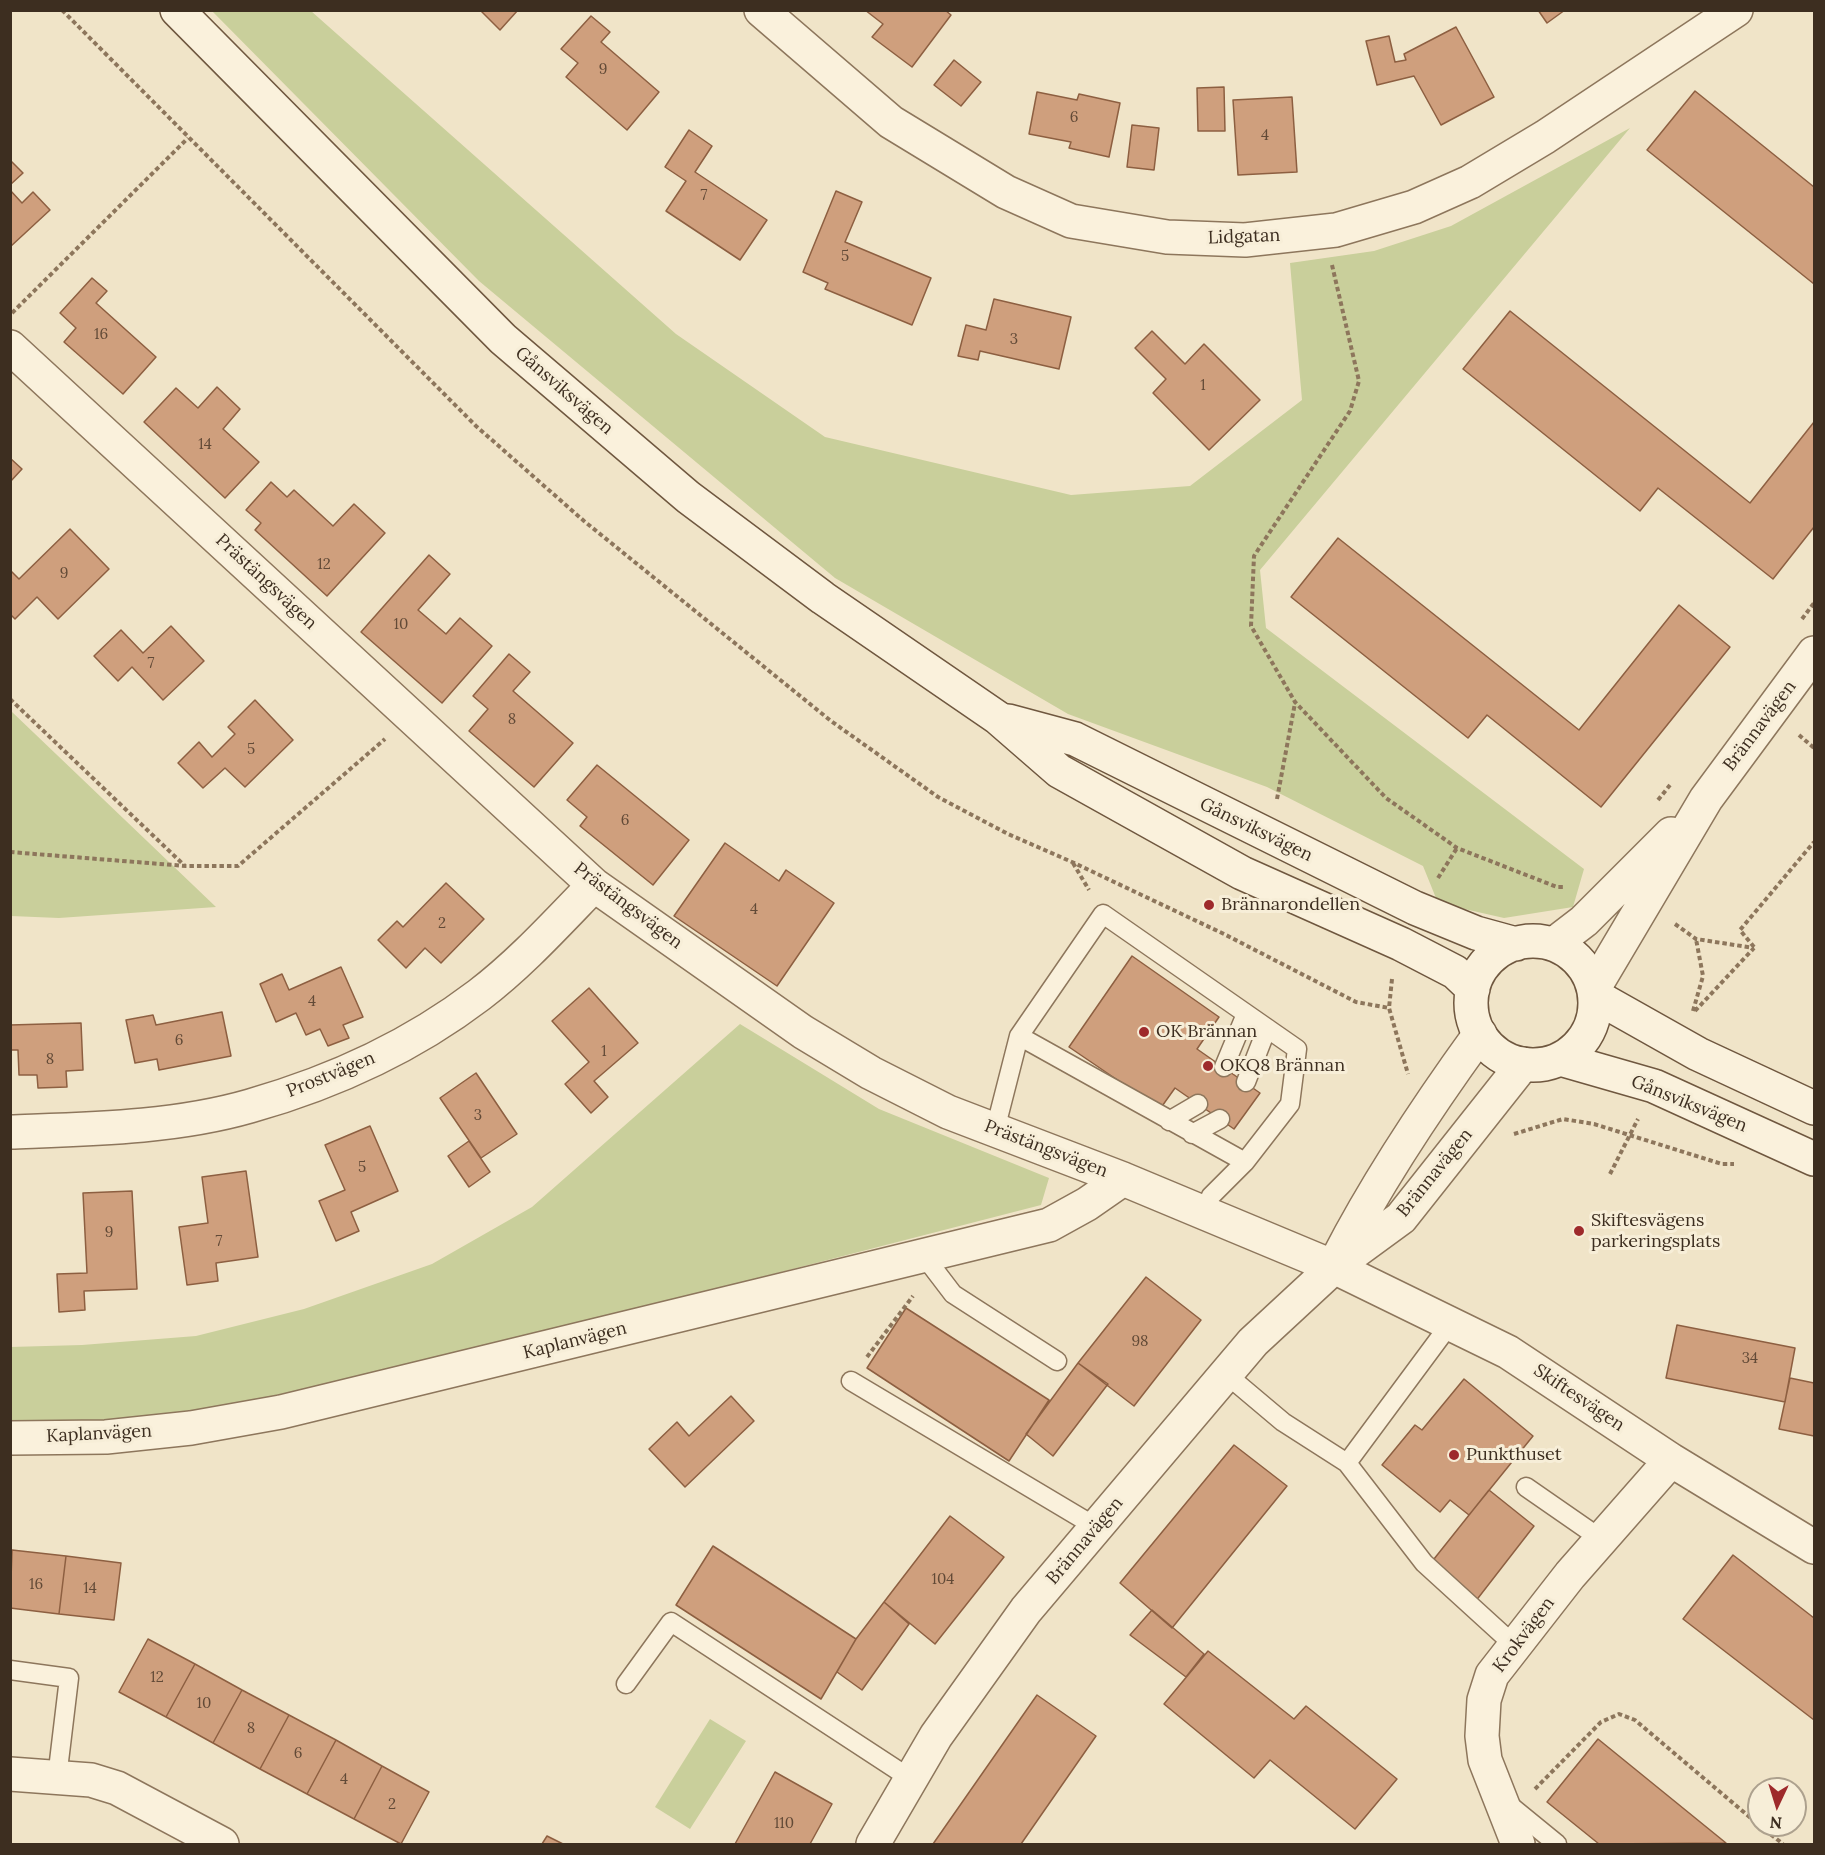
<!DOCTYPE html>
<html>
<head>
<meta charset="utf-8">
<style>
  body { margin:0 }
  #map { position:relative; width:1825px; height:1855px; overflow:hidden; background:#f0e4c8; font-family:Lora,serif }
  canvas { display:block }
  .frame { position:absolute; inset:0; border:12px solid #3d2e20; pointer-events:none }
  .north { position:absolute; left:1747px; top:1777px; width:60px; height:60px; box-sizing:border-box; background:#f7eed8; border:2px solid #ada18e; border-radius:50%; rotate:184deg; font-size:16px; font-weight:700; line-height:24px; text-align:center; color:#3d2e20 }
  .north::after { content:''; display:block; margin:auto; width:21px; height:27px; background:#9e2a2b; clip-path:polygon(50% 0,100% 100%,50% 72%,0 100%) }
</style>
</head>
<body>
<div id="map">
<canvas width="1825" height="1855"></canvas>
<div class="frame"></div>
<div class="north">N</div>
</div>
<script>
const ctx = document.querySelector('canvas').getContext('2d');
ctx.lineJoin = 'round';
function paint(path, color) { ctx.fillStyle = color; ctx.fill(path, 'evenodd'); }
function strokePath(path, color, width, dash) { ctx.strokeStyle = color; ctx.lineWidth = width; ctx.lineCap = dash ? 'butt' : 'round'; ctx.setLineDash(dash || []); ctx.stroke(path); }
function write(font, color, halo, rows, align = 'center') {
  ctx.font = font + ' Lora,serif'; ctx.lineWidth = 6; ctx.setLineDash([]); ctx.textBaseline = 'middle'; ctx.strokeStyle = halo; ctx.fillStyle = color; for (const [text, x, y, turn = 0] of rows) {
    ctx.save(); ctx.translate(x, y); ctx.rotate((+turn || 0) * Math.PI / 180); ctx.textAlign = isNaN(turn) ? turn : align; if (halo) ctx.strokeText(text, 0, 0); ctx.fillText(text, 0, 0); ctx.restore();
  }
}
paint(new Path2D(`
  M212,11H311L676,334L825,437L1071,495L1190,486L1302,400L1290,263L1374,251L1451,226L1630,128L1260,570L1266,628L1584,869L1573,907L1504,918L1438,903L1423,866L1267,787L1068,714L835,578L479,281Z
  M11,711L216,907L59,918L11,916Z
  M740,1024L879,1109L1049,1178L1041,1205L327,1389L143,1423L11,1424L10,1347L82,1345L196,1336L304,1309L432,1264L532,1207Z
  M710,1719L746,1741L690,1829L655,1807Z`), '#c9cf9b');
const building = new Path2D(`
  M480,10H518L500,30Z
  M865,10H945L951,15L912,67L872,37L883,24Z
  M1538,10H1565L1547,23Z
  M591,16L610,32L601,42L659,92L627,130L566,77L578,63L561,49Z
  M1456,27L1494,97L1441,125L1414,76L1377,85L1366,41L1389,36L1395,62L1406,60L1404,54Z
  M954,60L981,82L961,106L934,85Z
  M1224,87L1225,131H1198L1197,88Z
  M1695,91L1814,187V284L1647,150Z
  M1037,92L1077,100L1079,94L1120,103L1109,157L1069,148L1071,142L1029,134Z
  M1292,97L1297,172L1238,175L1233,100Z
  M1132,125L1159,128L1154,170L1127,167Z
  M689,130L712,146L695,172L767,220L740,260L666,211L686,181L665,167Z
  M10,160L23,173L10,185Z
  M10,190L22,203L33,192L50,210L10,247Z
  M836,191L862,202L845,242L931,278L912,325L825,289L828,283L803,272Z
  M92,278L107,291L96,303L156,357L123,394L64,342L76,328L60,313Z
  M994,299L1071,317L1059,369L980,351L978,360L958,356L966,325L986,330Z
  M1510,311L1750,503L1814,422V527L1773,579L1658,488L1640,511L1463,369Z
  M1152,331L1185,364L1204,344L1260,400L1209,450L1153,393L1166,379L1135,348Z
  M217,387L240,409L223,429L259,462L225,498L144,422L176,388L198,408Z
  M10,458L22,469L10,482Z
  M271,482L287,497L294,490L333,526L354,504L385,533L327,596L255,530L261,523L246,510Z
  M70,529L109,569L58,619L37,597L15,619L10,614V570L19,579Z
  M1338,538L1579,730L1679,605L1730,647L1601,807L1487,715L1468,738L1291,597Z
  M429,555L450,574L418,610L446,634L460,618L492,646L442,703L361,632Z
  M171,626L204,661L163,700L132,667L118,681L94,656L121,630L143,653Z
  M509,654L530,672L513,691L573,743L534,787L469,731L488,709L473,696Z
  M255,700L293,740L245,787L225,768L203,788L178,763L199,742L212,757L235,734L228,727Z
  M597,765L689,840L653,885L580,826L587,817L567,800Z
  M725,843L779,881L786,870L834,903L777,986L674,916Z
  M446,883L484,919L441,963L425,948L406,968L378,940L397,921L403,927Z
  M1132,956L1219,1017L1197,1049L1260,1093L1234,1129L1175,1088L1160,1109L1069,1047Z
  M341,967L363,1017L343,1025L349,1038L328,1046L320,1029L306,1035L296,1013L276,1022L260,984L282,974L289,990Z
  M589,988L638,1043L594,1081L608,1097L591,1113L565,1084L589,1062L552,1021Z
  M222,1012L231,1056L159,1070L157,1059L135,1063L126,1020L153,1015L156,1025Z
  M81,1023L83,1070L66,1071L67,1087L38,1088L37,1075H19L18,1050H10V1025Z
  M476,1073L517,1134L481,1158L440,1098Z
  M370,1126L398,1191L351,1212L359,1231L336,1241L319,1201L345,1190L325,1145Z
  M469,1141L490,1172L469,1187L448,1156Z
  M246,1171L258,1257L216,1263L218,1281L187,1285L179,1227L208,1223L202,1177Z
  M132,1191L137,1289L84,1291L85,1310L59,1312L57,1274L87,1273L83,1193Z
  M1146,1277L1201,1320L1134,1406L1078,1363Z
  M906,1308L1049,1400L1009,1461L867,1368Z
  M1677,1325L1795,1348L1785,1402L1666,1378Z
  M1078,1363L1108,1384L1053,1456L1026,1434Z
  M1790,1378L1814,1383V1436L1779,1429Z
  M1464,1379L1533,1436L1469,1515L1450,1500L1440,1512L1382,1465L1415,1425L1422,1430Z
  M731,1396L754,1421L685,1487L649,1449L677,1422L689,1436Z
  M1234,1445L1287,1486L1172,1628L1120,1583Z
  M1489,1490L1534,1526L1475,1602L1430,1564Z
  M950,1516L1004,1557L935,1644L884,1602Z
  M713,1546L856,1639L821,1699L676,1605Z
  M12,1550L66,1556L59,1614L10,1608Z
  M1733,1555L1814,1618V1720L1683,1619Z
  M66,1556L121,1563L114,1620L59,1614Z
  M884,1602L909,1624L862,1690L837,1672L856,1639Z
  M1152,1610L1204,1654L1186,1677L1130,1635Z
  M148,1639L195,1664L166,1717L119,1692Z
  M1208,1651L1294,1719L1306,1706L1397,1779L1355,1829L1270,1760L1254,1778L1164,1704Z
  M195,1664L242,1690L213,1743L166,1717Z
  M242,1690L289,1715L260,1769L213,1743Z
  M1037,1695L1096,1736L1021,1844H933Z
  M289,1715L336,1740L307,1794L260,1769Z
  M1598,1739L1726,1843L1599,1844L1547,1802Z
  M336,1740L382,1766L354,1819L307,1794Z
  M382,1766L429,1792L401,1844L354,1819Z
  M775,1772L832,1804L810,1844H735Z
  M547,1836L563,1844H542Z`);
paint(building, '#cf9f7d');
strokePath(building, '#8d5f41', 1.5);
const service = new Path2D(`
  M1019,1036L1245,1162
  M1224,1067L1246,1014
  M1246,1082L1267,1028
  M1169,1121L1198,1104
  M995,1130L1019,1036L1103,914L1297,1049L1290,1104L1245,1162L1211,1196L1204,1213
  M1192,1134L1220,1119
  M924,1256L953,1294L1057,1361
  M1450,1324L1347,1463L1424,1563L1514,1645
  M1226,1374L1283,1422L1347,1463
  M851,1381L1096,1527
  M1526,1487L1601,1539
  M10,1670L69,1678L57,1778
  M626,1684L671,1622L911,1779
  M1508,1804L1557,1844`);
const minor = new Path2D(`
  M761,10L891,122L1006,192L1071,221L1167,237L1245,240L1336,230L1414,207L1470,182L1545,137L1736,10
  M10,347L594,885L803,1032L871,1073L948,1112L1123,1179L1334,1267L1508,1352L1671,1460L1814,1547
  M10,1132C89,1129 174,1128 250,1106C331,1083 412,1046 479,995C521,963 557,923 594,885
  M10,1438L106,1437L191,1428L281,1412L1049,1225L1087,1204L1123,1179
  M10,1774L91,1780L117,1788L222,1844
  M873,1844L936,1736L1026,1610L1253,1342L1334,1267
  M1518,1844L1485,1760L1482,1736L1484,1700L1492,1675L1570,1575L1671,1460`);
const tertiary = new Path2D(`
  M1554,944L1584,921L1671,834
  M1594,988L1706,799L1814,653
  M1337,1260C1378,1180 1427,1107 1480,1034
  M1334,1267L1401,1218L1523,1064`);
const secondary = new Path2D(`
  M177,10L503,339L688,497L823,598L998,718L1059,771L1242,873L1401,944L1455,972L1473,989
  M1008,721L1075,739L1415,908L1476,933L1516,944
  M1471 1003a62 62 0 1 1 124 0a62 62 0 1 1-124 0Z
  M1595,996L1698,1054L1814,1108
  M1560,1059L1654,1086L1814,1159`);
strokePath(service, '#8d765c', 21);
strokePath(minor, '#8d765c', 36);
strokePath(tertiary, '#8d765c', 36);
strokePath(secondary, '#6f573f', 36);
strokePath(new Path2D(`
  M62,10L476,426L584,521L831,721L938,797L1008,834L1072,862L1224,934L1356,1002L1389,1008
  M1332,265L1359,381L1350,411L1254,556L1251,626L1295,702L1386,798L1457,848L1557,887H1565
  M12,313L188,138
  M1802,619L1814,603
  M10,699L185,866
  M1799,735L1814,748
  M1277,799L1295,703
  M1658,800L1670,785
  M10,852L186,866H238L385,739
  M1073,863L1089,890
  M1438,878L1457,848
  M1675,924L1696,939L1754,948
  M1754,947L1740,930L1814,842
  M1392,979L1389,1008L1408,1074
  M1693,1011L1703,976L1696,939
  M1695,1011L1754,948
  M1514,1134L1563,1119L1594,1124L1722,1164H1734
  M1610,1174L1638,1119
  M867,1357L913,1296
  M1535,1789L1601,1722L1619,1714L1635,1720L1759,1825
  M1759,1825L1783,1844`), '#8d765c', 4, [4.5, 3]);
strokePath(service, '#faf1dc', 18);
strokePath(minor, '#faf1dc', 33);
strokePath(tertiary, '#faf1dc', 33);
strokePath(secondary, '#faf1dc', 33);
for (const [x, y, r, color] of [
  [1209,905,6,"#9e2a2b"],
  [1144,1032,6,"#9e2a2b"],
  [1208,1066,6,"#9e2a2b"],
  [1579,1231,6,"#9e2a2b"],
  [1454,1455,6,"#9e2a2b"]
]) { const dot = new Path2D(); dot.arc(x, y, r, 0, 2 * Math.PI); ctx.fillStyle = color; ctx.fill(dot); strokePath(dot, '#f7eed8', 2); }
write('15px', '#624a37', null, [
  ["9",603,70],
  ["6",1074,118],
  ["4",1265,136],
  ["7",704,196],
  ["5",845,257],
  ["16",101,335],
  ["3",1014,340],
  ["1",1203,386],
  ["14",205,445],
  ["12",324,565],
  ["9",64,574],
  ["10",401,625],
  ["7",151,664],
  ["8",512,720],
  ["5",251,750],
  ["6",625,821],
  ["4",754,910],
  ["2",442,924],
  ["4",312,1002],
  ["6",179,1041],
  ["1",604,1052],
  ["8",50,1060],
  ["3",478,1116],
  ["5",362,1168],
  ["9",109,1233],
  ["7",219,1242],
  ["98",1140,1342],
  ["34",1750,1359],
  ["104",943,1580],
  ["16",36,1585],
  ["14",90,1589],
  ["12",157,1678],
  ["10",204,1704],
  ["8",251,1729],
  ["6",298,1754],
  ["4",344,1780],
  ["2",392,1805],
  ["110",784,1824]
]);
write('18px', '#3d2e20', '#f7eed8', [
  ["Lidgatan",1244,237,-2],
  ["Gånsviksvägen",564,391,41],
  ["Prästängsvägen",266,582,43],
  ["Brännavägen",1760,726,-53],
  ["Gånsviksvägen",1256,830,26],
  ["Prästängsvägen",628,906,37],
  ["Prostvägen",331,1075,-22],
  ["Gånsviksvägen",1689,1104,22],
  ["Prästängsvägen",1046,1149,21],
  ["Brännavägen",1435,1173,-51],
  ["Kaplanvägen",575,1341,-14],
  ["Skiftesvägen",1579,1398,34],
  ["Kaplanvägen",99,1434,-3],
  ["Brännavägen",1085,1541,-50],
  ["Krokvägen",1524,1635,-53]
]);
write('18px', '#3d2e20', '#f7eed8', [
  ["Brännarondellen",1221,905],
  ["OK Brännan",1156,1032],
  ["OKQ8 Brännan",1220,1066],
  ["Skiftesvägens",1591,1221],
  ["parkeringsplats",1591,1242],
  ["Punkthuset",1466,1455]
], 'left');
</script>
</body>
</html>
